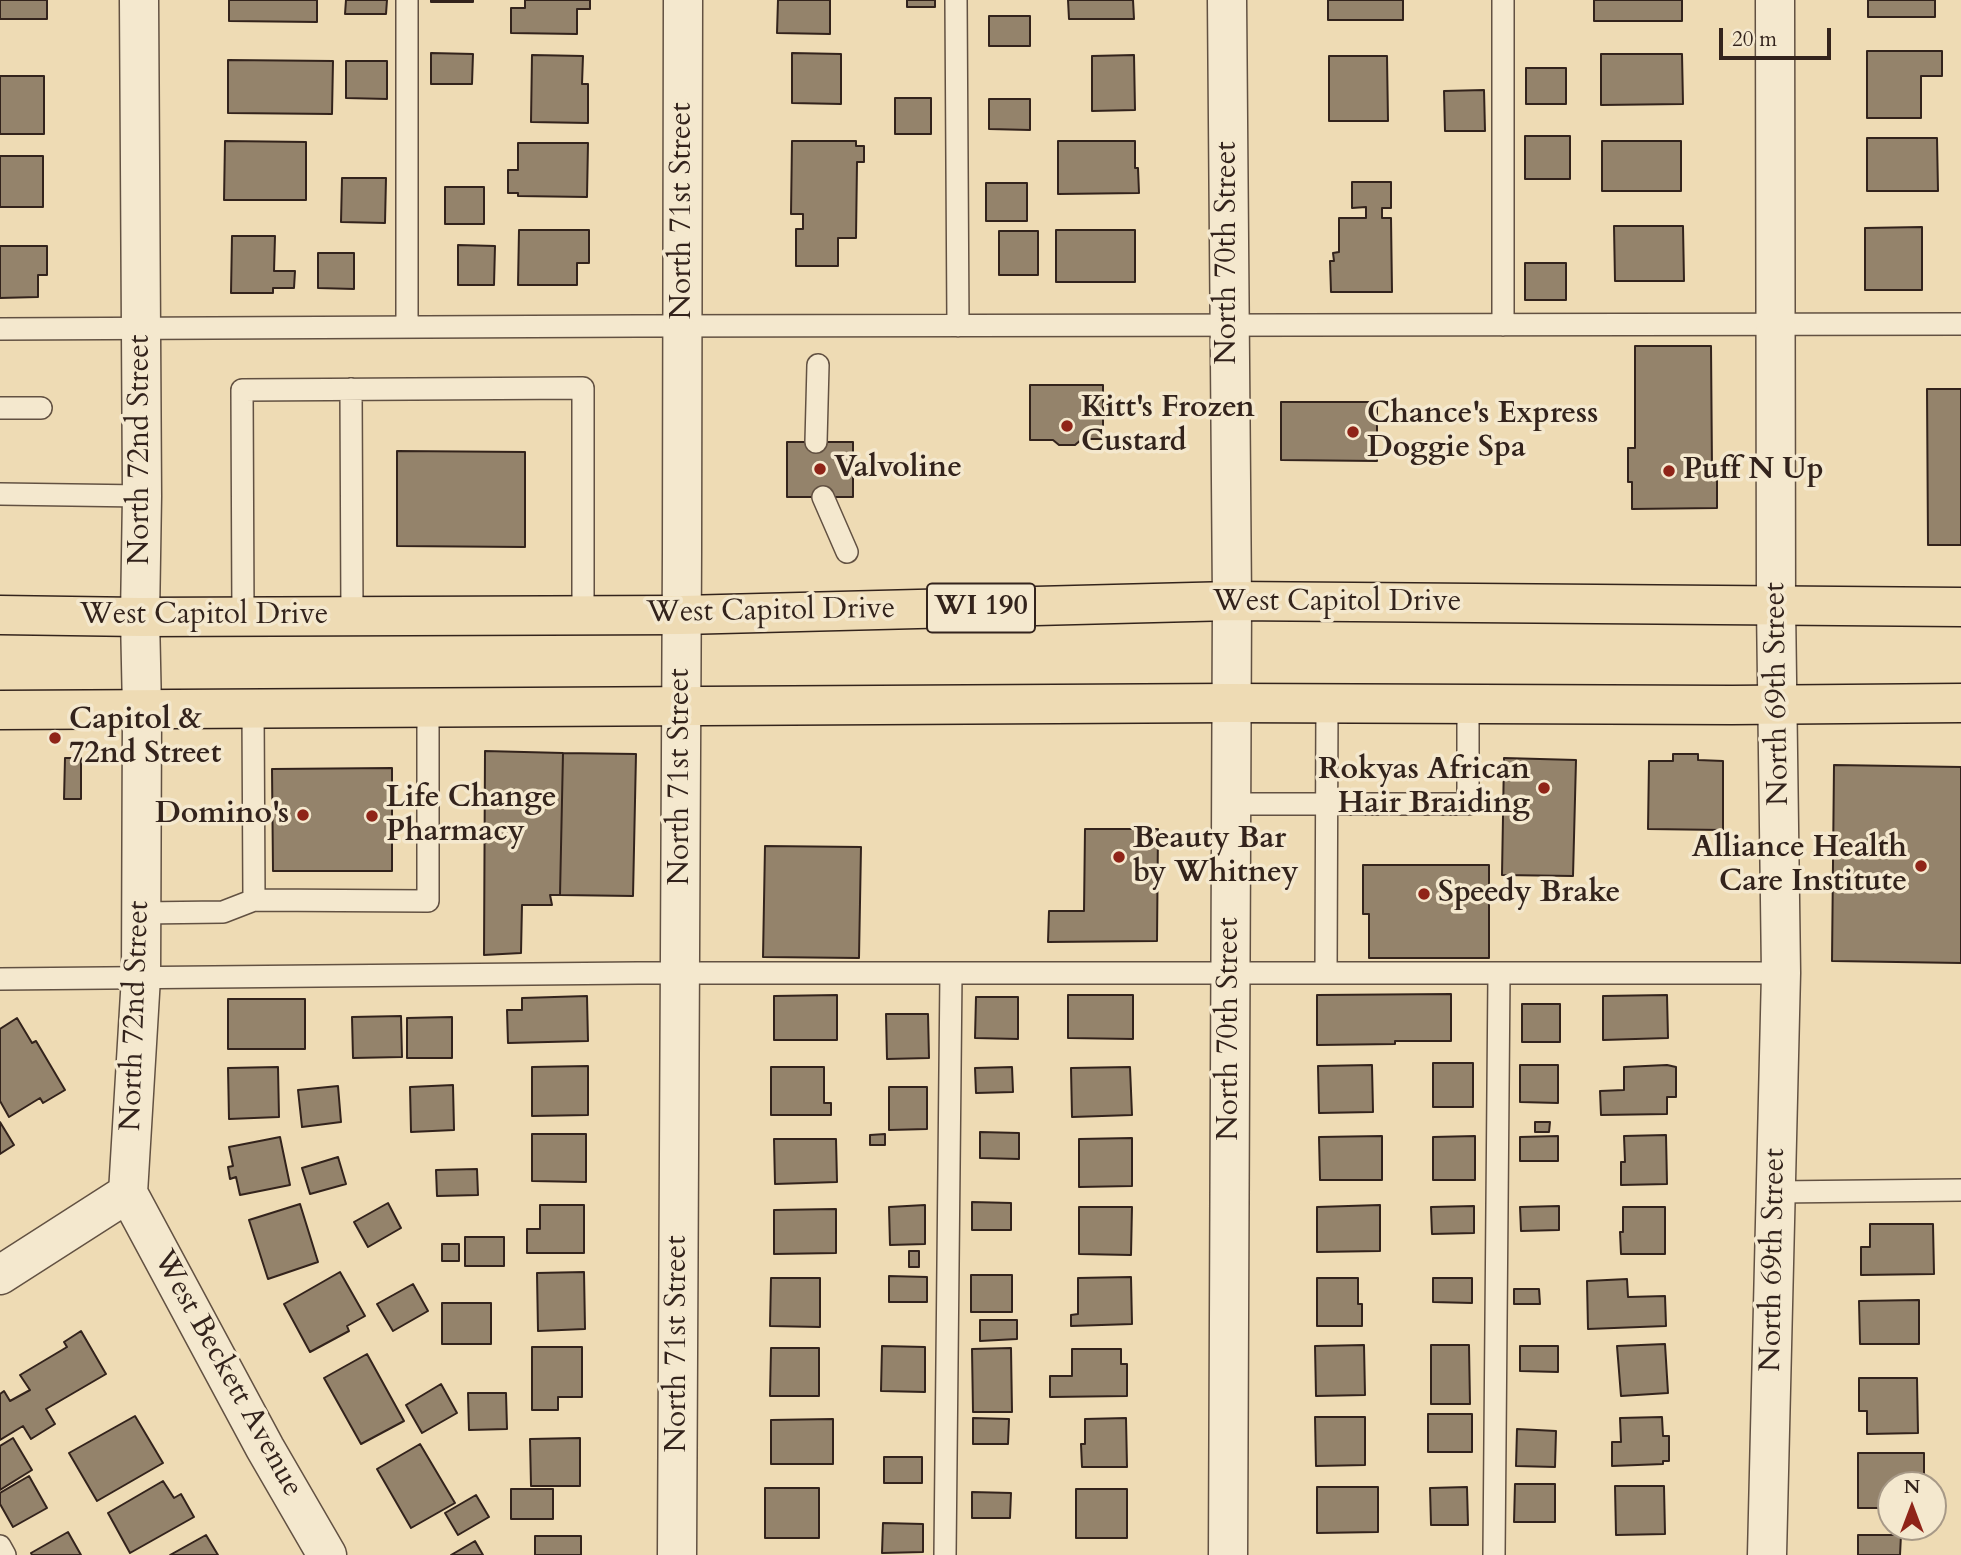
<!DOCTYPE html>
<html>
<head>
<meta charset="utf-8">
<style>
  body { margin:0 }
  #map { position:relative; width:1961px; height:1555px; overflow:hidden; background:#eedbb4; font-family:Cardo,serif }
  canvas { display:block }
  .north { position:absolute; left:1877px; top:1471px; width:70px; height:70px; box-sizing:border-box; background:#f4e8ce; border:2px solid #a79987; border-radius:50%; rotate:0deg; font-size:19px; font-weight:700; line-height:28px; text-align:center; color:#33231c }
  .north::after { content:''; display:block; margin:auto; width:24px; height:32px; background:#8f2418; clip-path:polygon(50% 0,100% 100%,50% 72%,0 100%) }
  .scale { position:absolute; left:1719px; top:28px; width:112px; height:32px; box-sizing:border-box; border:4px solid #33231c; border-top:0; padding-left:9px; font-size:21px; line-height:24px; white-space:nowrap; color:#33231c; -webkit-text-stroke:5px #f4e8ce; paint-order:stroke }
</style>
</head>
<body>
<div id="map">
<canvas width="1961" height="1555"></canvas>
<div class="north">N</div>
<div class="scale">20 m</div>
</div>
<script>
const ctx = document.querySelector('canvas').getContext('2d');
ctx.lineJoin = 'round';
function paint(path, color) { ctx.fillStyle = color; ctx.fill(path, 'evenodd'); }
function strokePath(path, color, width, dash) { ctx.strokeStyle = color; ctx.lineWidth = width; ctx.lineCap = dash ? 'butt' : 'round'; ctx.setLineDash(dash || []); ctx.stroke(path); }
function write(font, color, halo, rows, align = 'center') {
  ctx.font = font + ' Cardo,serif'; ctx.lineWidth = 7; ctx.setLineDash([]); ctx.textBaseline = 'middle'; ctx.strokeStyle = halo; ctx.fillStyle = color; for (const [text, x, y, turn = 0] of rows) {
    ctx.save(); ctx.translate(x, y); ctx.rotate((+turn || 0) * Math.PI / 180); ctx.textAlign = isNaN(turn) ? turn : align; if (halo) ctx.strokeText(text, 0, 0); ctx.fillText(text, 0, 0); ctx.restore();
  }
}
const building = new Path2D(`
  M0,0H47V19H0Z
  M229,0H317V22L229,21Z
  M346,0H387L386,14H345Z
  M431,0H473V2H431Z
  M525,0H590V9H577V34L511,33V8H525Z
  M778,0H830V34L777,33Z
  M907,0H935V7H907Z
  M1068,0H1133L1134,19H1069Z
  M1328,0H1403V20H1328Z
  M1594,0H1682V21H1594Z
  M1868,0H1935V17H1868Z
  M989,16H1030V46H989Z
  M1867,51H1942V76H1921V118H1867Z
  M431,53L473,54L472,84H431Z
  M792,53L841,54V104L792,103Z
  M1601,54H1682L1683,104L1601,105Z
  M532,55L583,56L582,84H588V123L531,122Z
  M1134,55L1135,110L1092,111V56Z
  M1329,56H1387L1388,121H1329Z
  M228,60L333,61L332,114L228,113Z
  M346,61H387V99L346,98Z
  M1526,68H1566V104H1526Z
  M0,76H44V134H0Z
  M1484,90L1485,131H1445L1444,91Z
  M895,98H931V134H895Z
  M989,99H1030V130L989,129Z
  M1525,136H1570V179H1525Z
  M1867,138H1937L1938,191H1867Z
  M225,141L306,142V200H224Z
  M792,141H856V146H864V162H857L856,238H838V266H796V229H803V214H791Z
  M1058,141H1135V168H1138L1139,193L1058,194Z
  M1602,141H1681V191H1602Z
  M518,143H588L587,197L518,196V193H508V170H518Z
  M0,156H43V207H0Z
  M342,178H386L385,223L341,222Z
  M1352,182H1391V208H1382V218H1391L1392,292H1331L1330,261H1334L1333,253L1339,252V218H1366V207L1352,208Z
  M986,183H1027V221H986Z
  M445,187H484V224H445Z
  M1614,226H1683L1684,281H1615Z
  M1922,227V290H1865V228Z
  M519,230H589V263H577V285H518Z
  M1056,230H1135V282H1056Z
  M999,231H1038V275H999Z
  M232,236H275L274,271H295L294,288H273V293H231Z
  M458,245L495,246L494,285H458Z
  M0,246H47V275H38V297L0,298Z
  M318,253H354V289L318,288Z
  M1525,263H1566V300H1525Z
  M1635,346H1711L1712,470H1717V508L1632,509V482H1628V448H1635Z
  M1030,385H1103V439H1082L1075,445H1059L1053,440H1030Z
  M1927,389H1961V545H1928Z
  M1281,402H1377V461L1281,460Z
  M787,442H853V497H787Z
  M397,451L525,452V547L397,546Z
  M485,751L563,753L560,895H550L552,905H522L521,953L484,955Z
  M563,753L636,754L633,896L560,895Z
  M1673,754H1698V760L1723,761V830L1648,829L1649,761H1673Z
  M65,758H81V799H64Z
  M1504,758L1576,760L1573,876L1502,875Z
  M1834,765L1961,767V963L1832,961Z
  M392,768V871H273L272,769Z
  M1085,829H1158L1157,941L1048,942L1049,911H1084Z
  M765,846L861,847L859,958L763,957Z
  M1363,865H1489V958H1369V914H1363Z
  M1451,994V1041H1395V1044L1317,1045V995Z
  M837,995V1040H774V996Z
  M1068,995H1133V1039L1068,1038Z
  M1667,995L1668,1038L1603,1040V996Z
  M587,996L588,1041L508,1043L507,1010H522V998Z
  M976,997H1018V1039L975,1038Z
  M228,999H305V1049H228Z
  M1522,1004H1560V1042H1522Z
  M886,1014H928L929,1058L887,1059Z
  M401,1016L402,1057L353,1058L352,1017Z
  M452,1017V1058H407V1018Z
  M17,1018L32,1043L36,1041L65,1090L43,1103L40,1098L9,1117L0,1101V1029Z
  M1433,1063H1473V1107H1433Z
  M1372,1065L1373,1112L1319,1113L1318,1066Z
  M1520,1065H1558V1103L1520,1102Z
  M1667,1065L1676,1067V1097H1667V1114L1601,1115L1600,1091L1624,1090V1067Z
  M588,1066V1115L532,1116V1067Z
  M278,1067L279,1117L229,1119L228,1068Z
  M771,1067H824V1103H831V1115H771Z
  M1012,1067L1013,1092L976,1093L975,1068Z
  M1130,1067L1132,1115L1072,1117L1071,1068Z
  M453,1085L454,1130L411,1132L410,1087Z
  M338,1086L341,1122L302,1127L298,1090Z
  M889,1087H927V1129L889,1130Z
  M0,1122L14,1145L0,1154Z
  M1535,1122H1550L1549,1132H1535Z
  M980,1132L1019,1133V1159L980,1158Z
  M532,1134H586V1182L532,1181Z
  M885,1134V1145H870V1135Z
  M1666,1135L1667,1184L1621,1185V1162H1625L1624,1136Z
  M1382,1136V1180H1320L1319,1137Z
  M1475,1136V1180H1433V1137Z
  M1558,1136V1161H1520V1137Z
  M280,1137L290,1185L240,1195L236,1177L230,1179L228,1167L233,1166L229,1147Z
  M1132,1138V1186L1079,1187V1139Z
  M774,1139H836L837,1182L775,1184Z
  M338,1157L346,1184L310,1194L302,1168Z
  M477,1169L478,1195L437,1196L436,1170Z
  M972,1202L1011,1203V1230H972Z
  M388,1203L401,1228L368,1247L354,1222Z
  M300,1204L318,1262L268,1279L249,1220Z
  M540,1205H584V1253H527V1229H540Z
  M925,1205V1244L890,1245L889,1207Z
  M1380,1205V1251L1317,1252V1207Z
  M1474,1206V1233L1432,1234L1431,1207Z
  M1559,1206V1230L1521,1231L1520,1207Z
  M1079,1207H1132L1131,1255L1079,1254Z
  M1623,1207H1665V1254H1621L1620,1232H1623Z
  M836,1209V1253L774,1254V1210Z
  M1870,1224H1933L1934,1274L1861,1275V1247H1870Z
  M465,1237H504V1266H465Z
  M442,1244H459V1261H442Z
  M909,1251H919V1267H909Z
  M340,1272L365,1316L347,1326L349,1331L310,1352L284,1304Z
  M584,1272L585,1329L538,1331L537,1273Z
  M971,1275H1012V1312H971Z
  M889,1276L927,1277V1302H889Z
  M1131,1277L1132,1324L1071,1326V1315L1078,1314V1278Z
  M771,1278H820V1327L770,1326Z
  M1317,1278H1358V1304H1362V1326H1317Z
  M1433,1278H1472V1303L1433,1302Z
  M1627,1279L1628,1297L1665,1296L1666,1326L1588,1329L1587,1281Z
  M413,1284L428,1311L393,1331L377,1304Z
  M1514,1289H1539L1540,1304H1514Z
  M1919,1300V1344H1860L1859,1301Z
  M442,1303H491V1344H442Z
  M980,1320H1017V1339L980,1341Z
  M81,1331L106,1374L46,1409L55,1424L31,1439L23,1426L0,1440V1394L4,1391L10,1401L30,1390L20,1375L67,1347L64,1342Z
  M1665,1344L1668,1393L1621,1396L1617,1346Z
  M1364,1345L1365,1395L1316,1396L1315,1346Z
  M1431,1345H1469L1470,1404H1431Z
  M882,1346L925,1347V1392L881,1391Z
  M1520,1346H1558V1372L1520,1371Z
  M532,1347H582V1397H558V1410H532Z
  M771,1348H819V1396H770Z
  M1011,1348L1012,1412H973L972,1349Z
  M1072,1349H1121V1364H1127V1396L1050,1397V1376H1072Z
  M367,1354L404,1421L361,1444L324,1378Z
  M1859,1378H1917L1918,1433L1867,1434V1411H1859Z
  M441,1384L457,1413L422,1433L406,1405Z
  M468,1393H506L507,1429L469,1430Z
  M1428,1414H1472V1452H1428Z
  M135,1416L163,1463L97,1501L69,1453Z
  M1315,1417H1365V1465L1316,1466Z
  M1662,1417L1663,1436H1669V1461H1663V1464L1612,1466V1442H1621L1620,1418Z
  M973,1418L1009,1419L1008,1444H973Z
  M1126,1418L1127,1467H1082L1081,1444H1085V1419Z
  M833,1419V1464H771V1420Z
  M1517,1429L1556,1431L1555,1467L1516,1466Z
  M13,1438L32,1470L0,1490V1446Z
  M580,1438V1486H531L530,1439Z
  M420,1444L455,1503L411,1528L377,1469Z
  M1858,1453H1924V1485H1891V1508H1858Z
  M884,1457H922V1483H884Z
  M29,1476L47,1508L13,1527L0,1504V1493Z
  M163,1481L174,1498L181,1494L194,1517L130,1553L108,1513Z
  M1515,1484H1555V1522H1514Z
  M1615,1486H1664L1665,1534L1616,1535Z
  M1317,1487H1378V1532L1317,1533Z
  M1467,1487L1468,1525H1431L1430,1488Z
  M765,1488H819V1538H765Z
  M511,1489H553V1519H511Z
  M1076,1489H1127V1538H1076Z
  M972,1492L1011,1493L1010,1518H972Z
  M476,1495L489,1517L458,1535L445,1513Z
  M883,1523L923,1524V1552L882,1553Z
  M68,1532L81,1555H32L31,1553Z
  M206,1535L218,1555H170Z
  M1858,1535H1901L1900,1555H1858Z
  M535,1536H581V1555H535Z
  M475,1541L483,1555H451Z`);
paint(building, '#94836b');
strokePath(building, '#33231c', 2);
const lane = new Path2D(`
  M407,0V327
  M956,0L958,326
  M1503,325V0
  M0,329L638,326L1961,324
  M351,389L352,616
  M0,408H41
  M816,442L818,365
  M0,494L142,496
  M823,497L847,552
  M243,617L242,390L583,388V616
  M253,709L254,900L428,901V709
  M1231,804H1468V704
  M141,913L223,912L254,900
  M1326,973L1327,704
  M0,979L638,973H1781
  M1776,1192L1961,1190
  M0,1546L5,1555
  M945,1555L951,973
  M1494,1555L1499,973`);
const street = new Path2D(`
  M1227,0L1232,601L1228,1555
  M128,1193L141,977L142,710L140,617L142,496L139,0
  M128,1193L265,1448L327,1555
  M0,1275L128,1193
  M677,1555L682,553L683,0
  M1767,1555L1781,973L1776,606L1775,0`);
const primary = new Path2D(`
  M0,615L140,617L682,615L1232,601L1961,607
  M0,710L1231,703L1732,705L1961,703`);
strokePath(lane, '#625142', 24);
strokePath(street, '#625142', 41);
strokePath(primary, '#33231c', 41);
strokePath(lane, '#f4e8ce', 21);
strokePath(street, '#f4e8ce', 38);
strokePath(primary, '#eedbb4', 38);
for (const [x, y, r, color] of [
  [1067,426,7,"#8f2418"],
  [1353,432,7,"#8f2418"],
  [820,469,7,"#8f2418"],
  [1669,471,7,"#8f2418"],
  [55,738,7,"#8f2418"],
  [1544,788,7,"#8f2418"],
  [303,815,7,"#8f2418"],
  [372,816,7,"#8f2418"],
  [1119,857,7,"#8f2418"],
  [1921,866,7,"#8f2418"],
  [1424,894,7,"#8f2418"]
]) { const dot = new Path2D(); dot.arc(x, y, r, 0, 2 * Math.PI); ctx.fillStyle = color; ctx.fill(dot); strokePath(dot, '#f4e8ce', 2.5); }
for (const [x, y, w] of [
  [981,608,108]
]) { const box = new Path2D(); box.roundRect(x - w / 2, y - 24.5, w, 49, 5); ctx.fillStyle = '#f4e8ce'; ctx.fill(box); strokePath(box, '#33231c', 2); }
write('bold 28px', '#33231c', null, [
  ["WI 190",981,608]
]);
write('30px', '#33231c', '#f4e8ce', [
  ["North 71st Street",683,211,-90],
  ["North 70th Street",1228,253,-90],
  ["North 72nd Street",141,450,-90],
  ["West Capitol Drive",1337,603],
  ["West Capitol Drive",771,612,-1],
  ["West Capitol Drive",204,616],
  ["North 69th Street",1778,694,-91],
  ["North 71st Street",681,777,-90],
  ["North 72nd Street",136,1016,-88],
  ["North 70th Street",1230,1029,-90],
  ["North 69th Street",1774,1260,-89],
  ["North 71st Street",678,1344,-90],
  ["West Beckett Avenue",227,1374,61]
]);
write('bold 30px', '#33231c', '#f4e8ce', [
  ["Kitt's Frozen",1081,409],
  ["Custard",1081,443],
  ["Chance's Express",1367,415],
  ["Doggie Spa",1367,449],
  ["Valvoline",834,469],
  ["Puff N Up",1683,471],
  ["Capitol &",69,721],
  ["72nd Street",69,755],
  ["Rokyas African",1530,771,"right"],
  ["Hair Braiding",1530,805,"right"],
  ["Life Change",386,799],
  ["Pharmacy",386,833],
  ["Domino's",289,815,"right"],
  ["Beauty Bar",1133,840],
  ["by Whitney",1133,874],
  ["Alliance Health",1907,849,"right"],
  ["Care Institute",1907,883,"right"],
  ["Speedy Brake",1438,894]
], 'left');
</script>
</body>
</html>
